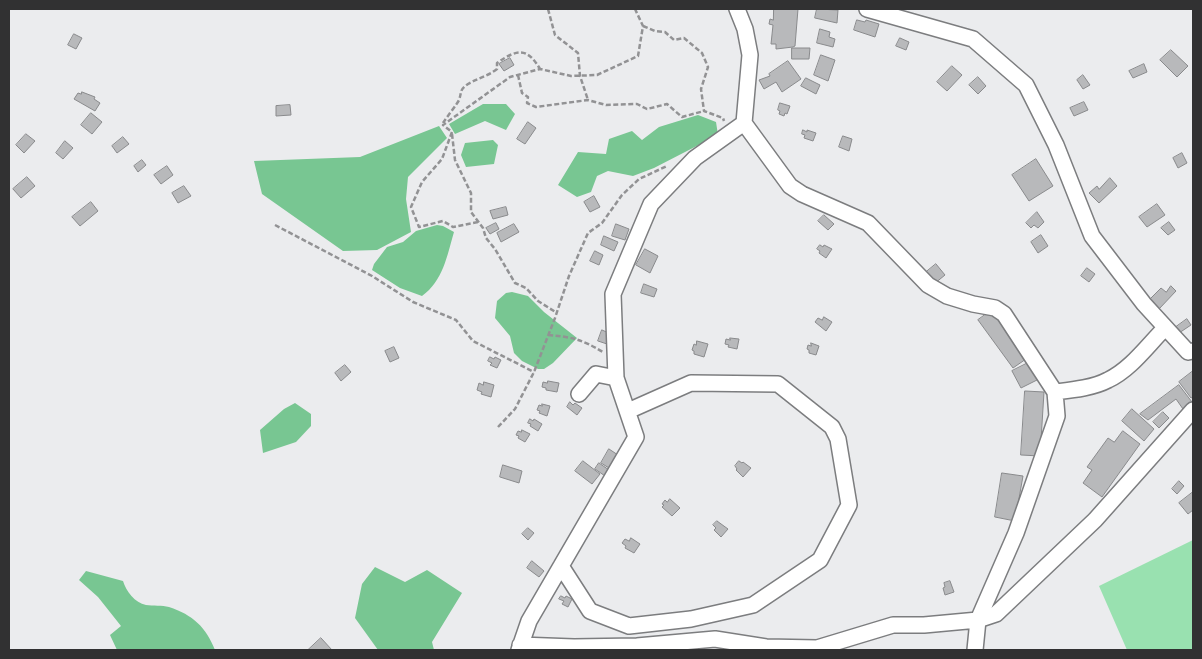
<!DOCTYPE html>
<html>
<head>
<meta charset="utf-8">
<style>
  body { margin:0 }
  #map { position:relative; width:1202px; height:659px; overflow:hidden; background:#ebecee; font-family:"Archivo Narrow",sans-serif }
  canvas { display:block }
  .frame { position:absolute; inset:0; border:10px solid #313132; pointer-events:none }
</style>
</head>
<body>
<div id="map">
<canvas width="1202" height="659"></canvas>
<div class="frame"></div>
</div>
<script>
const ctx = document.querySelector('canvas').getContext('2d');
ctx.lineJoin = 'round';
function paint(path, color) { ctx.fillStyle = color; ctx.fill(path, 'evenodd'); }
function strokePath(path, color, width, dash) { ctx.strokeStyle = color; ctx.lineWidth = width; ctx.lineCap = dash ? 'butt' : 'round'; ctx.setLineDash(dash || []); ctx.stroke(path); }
paint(new Path2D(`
  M1193,540V650H1127L1099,586Z`), '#99e1b0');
paint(new Path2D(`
  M483,104H506L515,114L506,130L485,121L455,134L449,124Z
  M698,115L716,122L718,135L654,168L633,176L608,171L597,176L591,192L577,197L558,185L578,152L606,154L609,139L632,131L642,140L659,127Z
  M439,126L447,138L408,177L406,199L411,232L377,250L343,251L262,194L254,161L360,157Z
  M493,140L498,145L494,164L466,167L461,155L465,143Z
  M437,225L443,226L454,232C447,256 443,281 422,296L400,288L372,270L374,264L387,247L403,242L416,231Z
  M512,292L528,296L544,312L577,338L553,363L544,369H538L522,361L514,353L510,336L495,318L497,301L506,293Z
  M295,403L311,414V426L296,442L263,453L260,430L284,409Z
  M375,567L405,582L427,570L462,593L432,642L434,650H378L355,618L362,584Z
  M86,571L123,581C126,591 135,603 146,605C153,606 162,605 169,607C193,615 206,627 215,650H117L110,635L121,626L98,597L79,580Z`), '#78c692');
const building = new Path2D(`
  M774,9H798L795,46L793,47L776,49V44H771L773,25L769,24L770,19L773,20Z
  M817,9L838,10L837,23L815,18Z
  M857,20L865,22L866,20L879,24L875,37L854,30Z
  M820,29L830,32L829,37L835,39L833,47L817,43Z
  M74,34L82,38L76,49L68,45Z
  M900,38L909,42L906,50L896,46Z
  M792,48H810L809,59H792Z
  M1171,50L1188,66L1177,77L1160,60Z
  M821,55L835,60L828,81L814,75Z
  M510,58L514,65L504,71L499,64Z
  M788,61L801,79L782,92L776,82L764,89L759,80L770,76L769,74Z
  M1144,64L1147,72L1133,78L1129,71Z
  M952,66L962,75L947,91L937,82Z
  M1083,75L1090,85L1083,89L1077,80Z
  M978,77L986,86L978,94L969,85Z
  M806,78L820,85L816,94L801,86Z
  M82,92L95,97L94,99L100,103L95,111L74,99L78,93L81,94Z
  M1084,102L1088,110L1074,116L1070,108Z
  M780,103L790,106L787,114L785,113L784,116L779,114L780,111L778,110Z
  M290,105L291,115L276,116V106Z
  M91,113L102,122L92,134L81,125Z
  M528,122L536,128L525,144L517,139Z
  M803,130L807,132V130L816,133L813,141L804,138L805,135L802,134Z
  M26,134L35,141L24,153L16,145Z
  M843,136L852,139L849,151L839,147Z
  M123,137L129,144L117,153L112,146Z
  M65,141L73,148L63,159L56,153Z
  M1182,153L1187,163L1178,168L1173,158Z
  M1036,159L1053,186L1029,201L1012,175Z
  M142,160L146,165L138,172L134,166Z
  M167,166L173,175L161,184L154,175Z
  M27,177L35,186L21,198L13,189Z
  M1110,178L1117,186L1099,203L1089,193L1097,186L1099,189Z
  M184,186L191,196L178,203L172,193Z
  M594,196L600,207L590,212L584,202Z
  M91,202L98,211L80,226L72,217Z
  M1157,204L1165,215L1147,227L1139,217Z
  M506,207L508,215L493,219L490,211Z
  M1037,212L1044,222L1038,228L1034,225L1031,228L1026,223Z
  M824,215L834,224L828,230L818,221Z
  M1169,222L1175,230L1168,235L1161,228Z
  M496,223L499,229L490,234L486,228Z
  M514,224L519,232L501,242L497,233Z
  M616,224L629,229L625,240L612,236Z
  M1041,235L1048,246L1038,253L1031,242Z
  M604,236L618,242L614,251L601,245Z
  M820,245L823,247L824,245L832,249L826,258L819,253L820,251L817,249Z
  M645,249L658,256L650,273L636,265Z
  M595,251L603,255L599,265L590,261Z
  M936,264L945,275L934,284L925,273Z
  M1087,268L1095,274L1089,282L1081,276Z
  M644,284L657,289L654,297L641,293Z
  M1171,286L1176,291L1159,309L1149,300L1161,288L1166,292Z
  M992,310L1026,359L1013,368L978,320Z
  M824,317L832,322L826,331L815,322L818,318L822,320Z
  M1187,319L1191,325L1179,333L1176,327Z
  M602,330L611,334L607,344L598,341Z
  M730,338L739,339L737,349L728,347L729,345L725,344L726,339L730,340Z
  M697,341L708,344L704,357L694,354V351L692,350L694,344L696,345Z
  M811,343L819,346L816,355L809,353V350L807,349L808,345L811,346Z
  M394,347L399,358L390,362L385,351Z
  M490,357L494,359L495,357L501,360L497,368L490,365L492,363L488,361Z
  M1030,362L1039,379L1021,388L1012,371Z
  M345,365L351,372L341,381L335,373Z
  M1193,371V397L1191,398L1179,382Z
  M548,381L559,383L557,392L546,390V388L542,387L543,382L547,383Z
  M484,382L494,385L491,397L481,394L482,392L477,390L479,383L483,385Z
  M1179,385L1192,402L1183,409L1176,399L1148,420L1140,414Z
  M1025,391L1044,392L1040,456L1021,455Z
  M570,402L573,405L575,403L582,408L577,415L567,407Z
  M542,404L550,406L547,416L539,413L540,411L537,410L539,405L542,406Z
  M1132,409L1154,429L1144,441L1122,421Z
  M1163,412L1169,418L1159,428L1153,422Z
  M530,419L533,421L534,419L542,424L538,431L530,426L531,424L528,423Z
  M522,430L530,434L525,442L518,438L519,436L516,435L518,431L521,432Z
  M1123,431L1140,444L1102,497L1083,483L1092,470L1087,467L1108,438L1114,442Z
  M609,449L618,455L609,468L601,463Z
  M583,461L600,474L592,484L575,471Z
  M739,461L742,463L743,462L751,468L743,477L736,470L737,469L735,466Z
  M599,463L609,470L605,476L595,469Z
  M503,465L522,471L519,483L500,477Z
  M1002,473L1023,476L1015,521L995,517Z
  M1179,481L1184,486L1177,494L1172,489Z
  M1193,492V510L1188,514L1179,503Z
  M670,499L680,508L672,516L662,507L664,505L662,504L665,500L667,502Z
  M717,521L728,529L721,537L714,530L716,528L713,525Z
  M528,528L534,533L528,540L522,534Z
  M631,538L640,544L634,553L625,548L626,546L622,543L625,539L629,541Z
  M532,561L544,571L539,577L527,568Z
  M950,581L954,592L945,595L943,588L945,587L944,583Z
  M561,596L565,598L566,596L572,599L568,607L562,604L564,601L559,599Z
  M321,638L332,650H308Z`);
paint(building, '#b8b9bb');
strokePath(building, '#898a8c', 1);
const minor = new Path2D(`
  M867,9L973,39L1026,85L1056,145L1092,236L1144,304L1188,352L1193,351
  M744,123L790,186L802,194L868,223L928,285L947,296L973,304L995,308L1004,314L1055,392L1057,416L1016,533L978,620L975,650
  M1055,392C1072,390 1093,388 1108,380C1131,369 1147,346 1165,328
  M579,394L596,374L616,378
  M561,566L590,611L629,626L691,619L753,605L820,560L849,505L838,439L832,427L778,384L691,383L628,411
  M520,645L574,647L637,646L715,639L766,647L817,648L893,625H924L978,620L996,614L1095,520L1193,410
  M519,650L529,621L636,437L616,378L613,294L651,204L695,158L744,123L750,55L745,29L737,9`);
strokePath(minor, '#7c7d7f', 18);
strokePath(new Path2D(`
  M548,9L555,35L578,53L580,76L588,100
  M643,26L655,31L665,32L674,40L684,38L702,53L708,67L701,89L704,111L723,118L724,121
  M518,75L522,93L528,97L527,103L536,107L588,100L606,105L637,104L647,109L667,104L682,117L704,111
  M443,123C446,118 458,103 459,100C462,92 459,90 468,84C478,78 488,76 497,69V63C517,49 527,47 540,69
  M452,134L455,160L471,193V212L483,228L486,238L495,249L515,283L526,288L538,301L557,313
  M478,222L453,227L443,221L419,227L411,207L422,182L442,159L452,132L443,125L510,77L540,69L571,76L597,75L638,56L643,26L635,9
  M275,225L372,276L413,302L456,320L473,341L534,372
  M548,335C572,337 581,339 603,352
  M498,427L515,409L534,372L555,318L569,276L588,233L602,223L622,195L639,179L667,166`), '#929294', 2.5, [5, 2.5]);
strokePath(minor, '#fff', 15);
</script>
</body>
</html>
